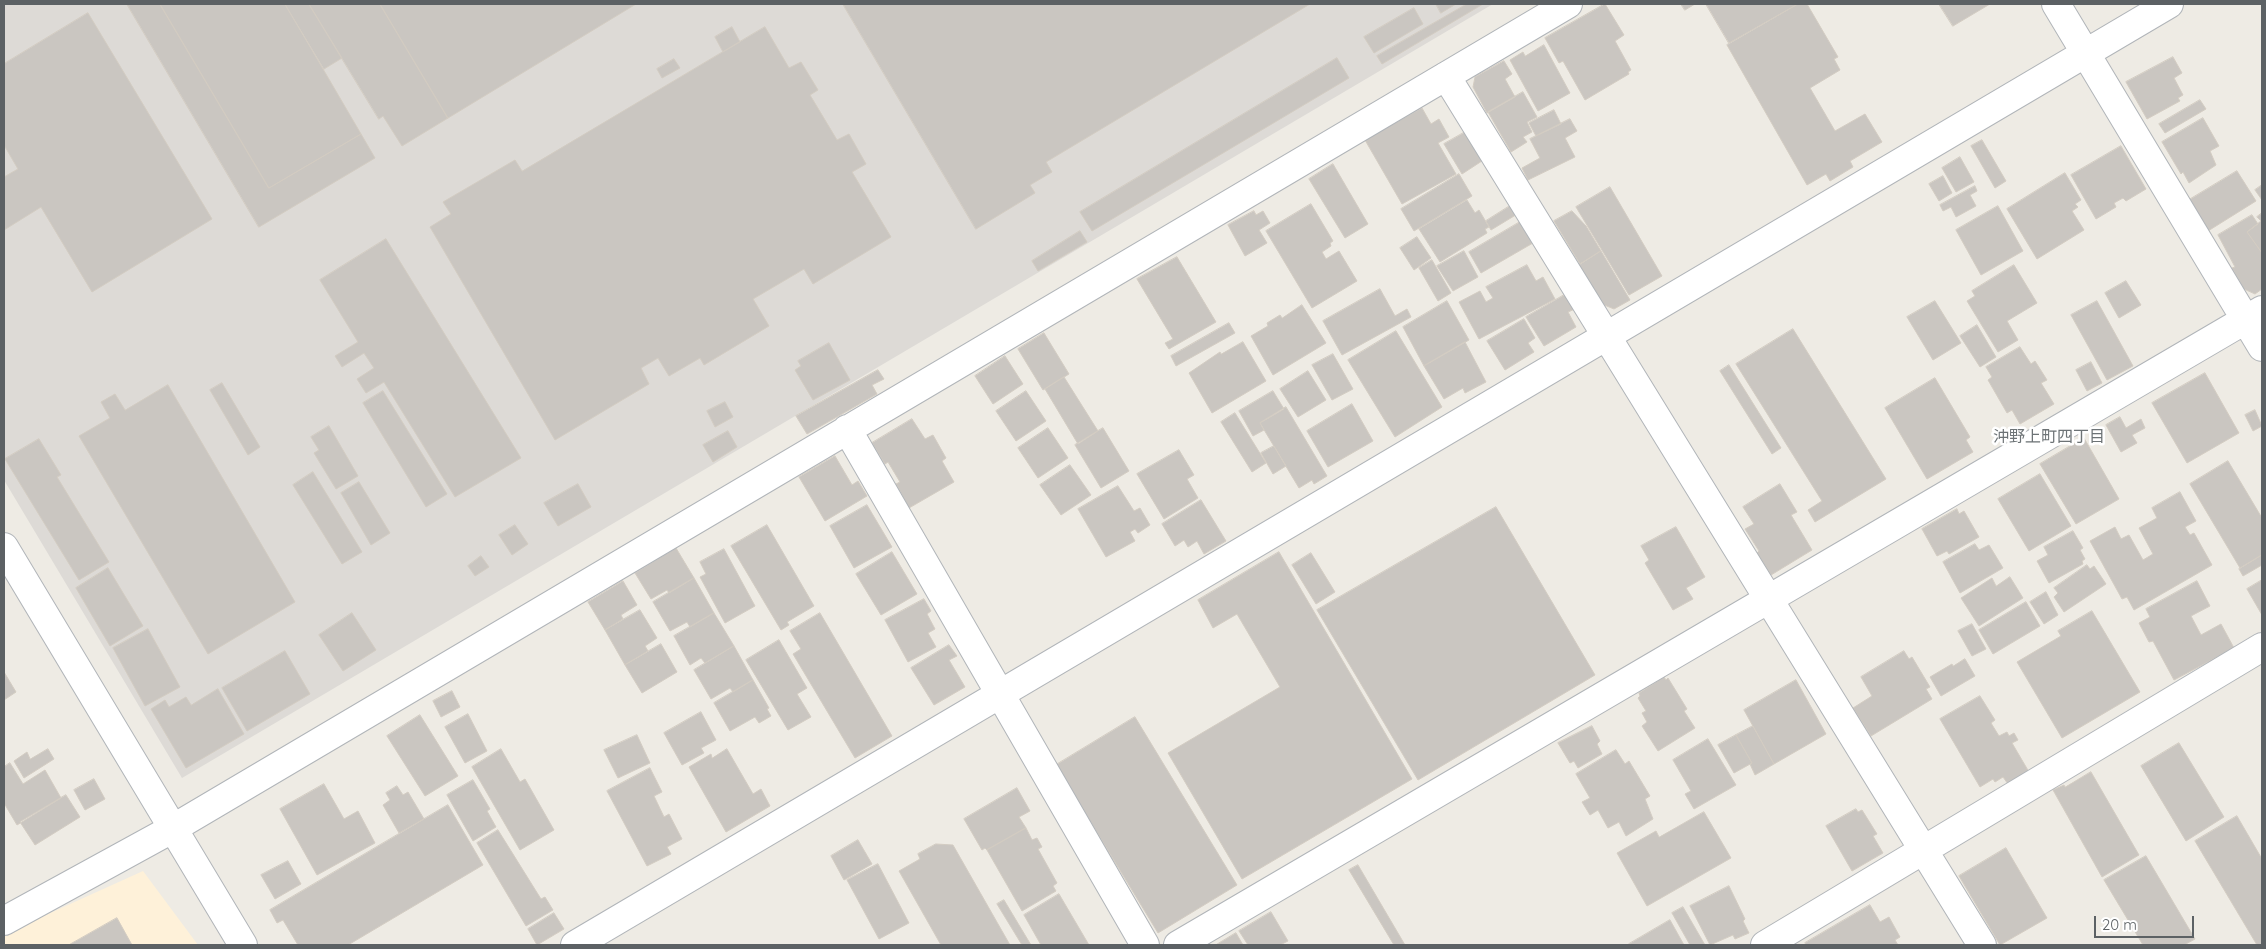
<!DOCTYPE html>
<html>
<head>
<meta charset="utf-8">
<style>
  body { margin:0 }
  #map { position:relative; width:2266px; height:949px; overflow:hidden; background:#eeebe4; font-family:Quicksand,sans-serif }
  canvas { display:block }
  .frame { position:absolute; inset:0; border:5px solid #5c6164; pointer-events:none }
  .scale { position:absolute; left:2094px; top:916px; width:100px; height:22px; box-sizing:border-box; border:2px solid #5c6164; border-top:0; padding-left:6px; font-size:15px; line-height:18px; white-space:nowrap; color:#5c6164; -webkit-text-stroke:4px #fff; paint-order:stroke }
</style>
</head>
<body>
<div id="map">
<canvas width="2266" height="949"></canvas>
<div class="frame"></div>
<div class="scale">20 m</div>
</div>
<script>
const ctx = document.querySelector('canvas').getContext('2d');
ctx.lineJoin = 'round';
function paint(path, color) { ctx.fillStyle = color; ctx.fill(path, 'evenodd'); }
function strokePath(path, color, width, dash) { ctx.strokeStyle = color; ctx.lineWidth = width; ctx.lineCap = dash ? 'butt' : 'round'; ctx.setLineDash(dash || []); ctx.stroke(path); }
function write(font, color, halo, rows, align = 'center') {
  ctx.font = font + ' Quicksand,"Noto Sans JP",sans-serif'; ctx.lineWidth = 5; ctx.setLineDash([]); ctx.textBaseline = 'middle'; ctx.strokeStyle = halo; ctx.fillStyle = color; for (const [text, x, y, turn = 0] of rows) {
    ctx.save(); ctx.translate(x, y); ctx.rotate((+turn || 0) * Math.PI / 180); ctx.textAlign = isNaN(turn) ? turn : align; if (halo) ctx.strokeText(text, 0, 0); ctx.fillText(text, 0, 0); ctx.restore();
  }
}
paint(new Path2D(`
  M143,871L198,945H4V934Z`), '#fef1d9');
paint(new Path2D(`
  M4,4H1493L182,778L4,480Z`), '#dddad6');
const building = new Path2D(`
  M127,4H160L269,188L361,134L375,158L259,227Z
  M160,4H285L361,134L269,188Z
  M285,4H309L342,58L324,69Z
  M309,4H380L448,118L402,146L383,116L379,119Z
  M380,4H636L448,118Z
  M843,4H1310L1046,162L1052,172L1030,185L1035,193L976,229Z
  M1436,4H1456L1441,13Z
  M1467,4H1483L1382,64L1377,56Z
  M1605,4L1624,35L1615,41L1631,70L1628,72L1629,74L1585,100L1563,61L1559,63L1545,38Z
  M1681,4H1695L1685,10Z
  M1706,4H1798L1729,43Z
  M1798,4H1807L1838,57L1834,59L1840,70L1810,88L1835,131L1865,114L1882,142L1850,161L1853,167L1830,181L1826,174L1807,185L1727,45Z
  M1939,4H1990L1953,26Z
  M1414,8L1423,24L1374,53L1364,37Z
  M88,13L212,219L92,292L41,207L4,230V177L18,169L4,145V64Z
  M732,27L740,42L723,52L715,37Z
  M765,27L789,68L801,62L818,90L810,95L837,140L849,134L866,164L852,172L891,237L813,284L804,269L753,299L769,326L704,365L700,358L669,376L658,358L641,368L649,384L555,440L430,227L451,214L443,202L515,160L522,171Z
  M1544,45L1570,93L1538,111L1510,60L1523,52L1525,56Z
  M2173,57L2182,73L2174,78L2183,95L2178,98L2180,101L2147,119L2126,82Z
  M1337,58L1349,78L1092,231L1080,212Z
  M674,59L680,68L662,78L657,69Z
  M1504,61L1512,74L1505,79L1515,97L1487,113L1473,87L1475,77Z
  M1523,92L1537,117L1527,122L1532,132L1523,137L1527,142L1511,152L1488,112Z
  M2200,100L2206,109L2165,133L2159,124Z
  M1422,108L1431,124L1439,119L1449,137L1438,143L1456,174L1402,204L1365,140Z
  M1554,110L1561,124L1536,136L1529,123Z
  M2203,118L2219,146L2210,151L2216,165L2189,183L2183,172L2181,174L2162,142Z
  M1570,119L1577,131L1565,138L1575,157L1528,180L1522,168L1540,158L1530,139Z
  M1467,131L1485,159L1462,174L1444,144Z
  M1982,140L2006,181L1995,188L1971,146Z
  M2121,146L2146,189L2126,201L2123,198L2114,203L2116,207L2096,219L2071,175Z
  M1960,157L1974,182L1956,192L1942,168Z
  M1333,164L1368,224L1345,238L1309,179Z
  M2237,171L2256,201L2208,231L2189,200Z
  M2065,173L2081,200L2075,204L2078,207L2072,211L2084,230L2037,259L2007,209Z
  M1459,174L1472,196L1414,231L1401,209Z
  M1943,176L1952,193L1939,201L1929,184Z
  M2262,185V200L2255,190Z
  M1975,186L1977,191L1970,195L1976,206L1956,217L1951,207L1943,211L1940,205Z
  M1610,187L1662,276L1629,295L1576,207Z
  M1467,200L1475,213L1479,210L1489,227L1485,229L1487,233L1440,262L1419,229Z
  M1311,204L1333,241L1330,243L1331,246L1322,252L1326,259L1339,251L1357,281L1312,308L1266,231Z
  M1513,204L1519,213L1491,230L1486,221Z
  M1998,206L2023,251L1981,275L1956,230Z
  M1254,211L1256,215L1263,211L1270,223L1259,230L1267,243L1245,256L1228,225Z
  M1572,211L1586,226L1601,251L1580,264L1554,221Z
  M2262,213V253L2247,232L2261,221L2257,217Z
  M2252,215L2258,224L2247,232L2262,253V289L2255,294L2244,289L2232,268L2235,267L2218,235Z
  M1520,222L1533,243L1481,273L1469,252Z
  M1080,231L1087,242L1038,271L1032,261Z
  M1417,237L1431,258L1414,270L1400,248Z
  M386,239L521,458L455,497L384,382L366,393L357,379L374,368L364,353L342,367L335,356L358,342L320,280Z
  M1464,251L1478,277L1453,291L1437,266Z
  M1601,251L1630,300L1614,309L1602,304L1579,265Z
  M1177,257L1216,322L1169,349L1165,343L1173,339L1137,279Z
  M1432,260L1451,293L1438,301L1419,268Z
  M1527,265L1536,281L1543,277L1555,299L1479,339L1459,302L1480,291L1486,302L1493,298L1486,287Z
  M2014,265L2037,303L2007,321L2018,340L1998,352L1967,301L1975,296L1972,291Z
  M2126,281L2141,305L2119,318L2105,293Z
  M1380,289L1395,316L1407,309L1411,317L1342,355L1323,321Z
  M1566,294L1575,309L1568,312L1576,327L1544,346L1526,317Z
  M1447,301L1469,340L1424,366L1403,327Z
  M1935,301L1961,343L1933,360L1907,317Z
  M2097,301L2133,366L2107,380L2071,315Z
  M1302,305L1326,343L1273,375L1251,336L1268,326L1267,323L1280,315L1282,318Z
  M1524,319L1535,338L1528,343L1534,352L1505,370L1487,341Z
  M1229,323L1235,333L1176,366L1171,356Z
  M1977,325L1996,357L1980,367L1960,336Z
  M1793,329L1886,479L1815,522L1808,510L1822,501L1736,364Z
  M1396,331L1442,407L1395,437L1348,360Z
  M1044,333L1069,374L1043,390L1018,349Z
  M1243,342L1266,381L1212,413L1189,373L1220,352L1221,354Z
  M1465,342L1486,382L1465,393L1463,388L1444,399L1424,366Z
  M829,343L850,380L813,400L795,370L801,366L798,361Z
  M2020,347L2031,364L2035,361L2047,380L2041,383L2054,404L2020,424L2012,410L2007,413L1988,380L1992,377L1986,367Z
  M1333,354L1353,389L1332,400L1312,365Z
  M1005,356L1023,384L993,404L975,376Z
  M2091,362L2102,383L2087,391L2076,370Z
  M1729,365L1781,448L1772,454L1720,371Z
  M878,370L884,379L872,385L877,394L807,434L796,416Z
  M1308,371L1326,400L1298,417L1280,389Z
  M2205,373L2239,433L2187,463L2152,403Z
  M1064,377L1098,431L1078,444L1045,389Z
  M1935,378L1970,437L1966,440L1973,452L1927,479L1885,408Z
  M222,383L260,447L248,455L210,390Z
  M168,385L295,602L208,654L79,436L110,418L101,402L115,394L125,410Z
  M383,391L447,494L426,507L363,403Z
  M1026,391L1046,421L1016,441L996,411Z
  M1273,391L1284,409L1260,423L1264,430L1253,436L1239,411Z
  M725,402L733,417L715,427L707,411Z
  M1352,404L1373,441L1328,467L1307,431Z
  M1286,407L1327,476L1314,484L1312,480L1299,488L1260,423Z
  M2255,410L2262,426L2253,431L2245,415Z
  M1235,413L1266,463L1252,472L1221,422Z
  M2120,417L2126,428L2141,419L2145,428L2132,435L2137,443L2121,452L2106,425Z
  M912,419L925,439L933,435L946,458L942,461L954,482L909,508L896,484L900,482L888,462L885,464L872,443Z
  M329,426L358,476L336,489L314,453L319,450L311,437Z
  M1048,428L1068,458L1038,478L1018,448Z
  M1103,428L1129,471L1101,488L1075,445Z
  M728,431L737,447L713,462L703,445Z
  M2084,438L2119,499L2076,524L2040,464Z
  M39,439L61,475L57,477L109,562L79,580L5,459Z
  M1274,446L1286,466L1273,474L1261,453Z
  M1179,450L1194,475L1187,479L1198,498L1164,519L1137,474Z
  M835,456L852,485L858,481L867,496L825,521L799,477Z
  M2228,461L2262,518V555L2240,568L2190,484Z
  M1070,465L1091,495L1061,515L1040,485Z
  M313,472L362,552L342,564L293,485Z
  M2040,474L2071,526L2029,551L1998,499Z
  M359,482L390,533L371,545L341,493Z
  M578,484L591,507L558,526L544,503Z
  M1780,484L1797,512L1791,515L1812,550L1771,575L1757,553L1759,551L1745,529L1754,524L1743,507Z
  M1118,486L1134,511L1140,508L1150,525L1138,533L1135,529L1130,532L1135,541L1106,557L1078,509Z
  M2180,492L2196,521L2185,527L2190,535L2194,533L2212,565L2134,610L2127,597L2122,599L2090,541L2115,527L2121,539L2129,535L2143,560L2153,554L2139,528L2157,518L2152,508Z
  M1201,500L1226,541L1204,554L1197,541L1188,547L1184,540L1175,546L1162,524Z
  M867,505L892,547L854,568L830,526Z
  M1496,507L1595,675L1418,780L1317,610Z
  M1957,509L1959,514L1964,511L1979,537L1949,554L1947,551L1937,556L1922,529Z
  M515,525L528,544L512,555L499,535Z
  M767,525L814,606L787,622L789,625L781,630L731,546Z
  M1676,527L1705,577L1686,588L1693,599L1673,610L1645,563L1649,560L1641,546Z
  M2073,531L2083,548L2080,550L2085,559L2082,561L2083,564L2049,583L2037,561L2048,555L2044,547Z
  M1975,544L1979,550L1989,545L2003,568L1960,593L1943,562Z
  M676,548L694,578L669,593L667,590L651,599L635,573Z
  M724,549L755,606L725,623L700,577L706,574L700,562Z
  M892,552L917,594L881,615L856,574Z
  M1279,552L1412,779L1242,879L1168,753L1280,687L1237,614L1213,628L1198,600Z
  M1311,553L1335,592L1316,604L1292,565Z
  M2262,555V565L2243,576L2239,569Z
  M481,556L489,567L475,576L468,566Z
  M2087,565L2090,569L2094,566L2106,584L2064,612L2054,597L2058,593L2054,588Z
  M108,568L143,626L110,646L76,588Z
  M2010,577L2023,598L1979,626L1961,598L1992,578L1996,586Z
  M694,578L714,613L690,627L687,622L670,631L653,602Z
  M2262,580V615L2247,589Z
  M623,581L637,605L621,615L623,619L605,630L588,602Z
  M2197,581L2210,606L2191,616L2201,635L2221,624L2234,648L2174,680L2153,641L2149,642L2139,623L2150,617L2146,609Z
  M2046,592L2058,615L2044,624L2030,602Z
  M924,599L931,611L927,614L935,629L928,633L936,647L908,662L885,620Z
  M2026,602L2040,626L1993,654L1979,630Z
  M640,610L657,638L645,646L648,651L625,665L605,630Z
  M2092,611L2140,692L2062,738L2017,662L2061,636L2058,631Z
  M352,613L376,650L343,671L319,635Z
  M714,613L734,646L705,663L701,658L690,665L674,636Z
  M820,613L892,736L855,758L793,654L801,649L790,631Z
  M1972,624L1986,649L1972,656L1958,631Z
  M148,629L180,687L145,706L113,648Z
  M779,640L807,688L797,694L811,717L788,730L746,660Z
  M661,644L677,672L642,693L625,665Z
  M949,645L957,656L949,660L965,687L934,705L911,668Z
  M734,646L753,680L733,692L730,688L711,699L694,670Z
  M285,651L310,694L247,731L222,688Z
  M1904,651L1909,659L1912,657L1930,687L1926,689L1932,699L1871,736L1853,708L1872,696L1861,677Z
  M1965,659L1975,676L1941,696L1930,677L1952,664L1953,666Z
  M4,672L16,692L4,700Z
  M1664,677L1666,680L1668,678L1687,709L1684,711L1695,728L1658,751L1642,726L1647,722L1642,713L1646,711L1638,698L1640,696L1639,693Z
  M753,680L769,708L767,709L771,716L759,723L755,717L730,731L714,703Z
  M1796,680L1826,734L1774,764L1744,710Z
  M218,689L244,734L186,768L151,709L165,700L169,707L186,697L191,705Z
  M452,691L460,707L441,717L433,701Z
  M1980,696L1995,720L1991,723L1999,736L2007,732L2009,736L2014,733L2018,740L2012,743L2029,772L2008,784L2003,777L1995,782L1993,779L1980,787L1940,719Z
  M701,712L716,740L701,748L704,753L682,765L664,733Z
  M468,714L487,751L465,763L445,727Z
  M420,715L458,776L425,796L387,736Z
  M1135,717L1237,885L1158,933L1056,765Z
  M1592,726L1600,741L1597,744L1602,754L1578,768L1574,761L1570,763L1558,743Z
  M1753,726L1774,764L1755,775L1750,764L1752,763L1736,735Z
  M637,735L650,763L618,778L604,750Z
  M1736,735L1752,763L1734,773L1718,745Z
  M1708,739L1736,785L1694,809L1685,794L1691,791L1673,760Z
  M2179,743L2224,817L2186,841L2141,766Z
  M48,749L54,759L24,778L14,761L27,752L30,759Z
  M501,749L520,782L525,779L554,830L520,850L472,767Z
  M727,749L753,794L761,789L770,806L726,832L689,767L711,754L712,758Z
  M1616,750L1625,764L1629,761L1650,796L1645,799L1653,819L1626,836L1619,822L1608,828L1598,810L1590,815L1582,802L1590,798L1576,774Z
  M10,763L23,784L45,770L61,798L17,825L4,803V767Z
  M650,768L662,792L654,796L664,817L669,814L682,839L667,847L671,854L647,866L607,791Z
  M2091,772L2139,855L2102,877L2053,790L2064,785L2065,787Z
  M94,779L105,799L85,810L74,790Z
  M473,780L490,809L487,811L496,827L473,841L447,795Z
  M324,784L344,819L358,811L375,843L317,875L280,809Z
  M397,786L403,795L408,792L424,819L399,833L383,805L390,800L386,793Z
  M1017,788L1030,811L1019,817L1026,828L987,850L985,848L982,850L964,819Z
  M66,795L80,817L35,845L20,822Z
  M448,805L483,865L348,945H298L283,920L277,923L270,910Z
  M1856,809L1858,812L1862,810L1877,834L1873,836L1883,853L1852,871L1826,826Z
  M1704,812L1731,858L1647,906L1617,853L1656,831L1659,837Z
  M2237,816L2262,859V945H2257L2195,841Z
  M1026,828L1032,840L1037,838L1042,847L1038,849L1057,883L1053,886L1056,891L1022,911L987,850Z
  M498,830L541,899L545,897L553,910L526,926L477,843Z
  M858,840L872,864L844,880L831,856Z
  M936,844L953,845L1010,945H941L899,871L920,859L918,854Z
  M2006,848L2047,918L2000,945L1959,876Z
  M2146,856L2195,939L2184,945H2143L2104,880Z
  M288,861L301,884L275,899L261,875Z
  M878,864L909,923L879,939L847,880Z
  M1358,865L1405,945H1394L1349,870Z
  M1729,886L1745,919L1743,921L1749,933L1735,939L1733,935L1710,945L1690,906Z
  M1059,894L1089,945H1041L1024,915Z
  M1004,900L1031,945H1022L997,904Z
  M1870,905L1880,922L1889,917L1900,937L1895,940L1898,945H1806L1805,943Z
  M1683,907L1705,945H1690L1672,913Z
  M1271,912L1288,941L1280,945H1248L1239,931Z
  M554,913L564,929L537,945L528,929Z
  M117,918L132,945H69Z
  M1670,920L1684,945H1630L1629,944Z
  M1236,933L1243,945H1216Z`);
paint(building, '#cac6c1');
strokePath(building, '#d3ccc2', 1);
const minor = new Path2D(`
  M2056,4L2262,347
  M1446,76L1982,945
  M847,429L1145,945
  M4,547L243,945
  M4,921L172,829L1568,4
  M575,945L2169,4
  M1178,945L2262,310
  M1765,945L2262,647`);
strokePath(minor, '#b1b5b9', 30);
strokePath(minor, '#fff', 28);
write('16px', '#6d7376', '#fff', [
  ["沖野上町四丁目",2049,437]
]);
</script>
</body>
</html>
